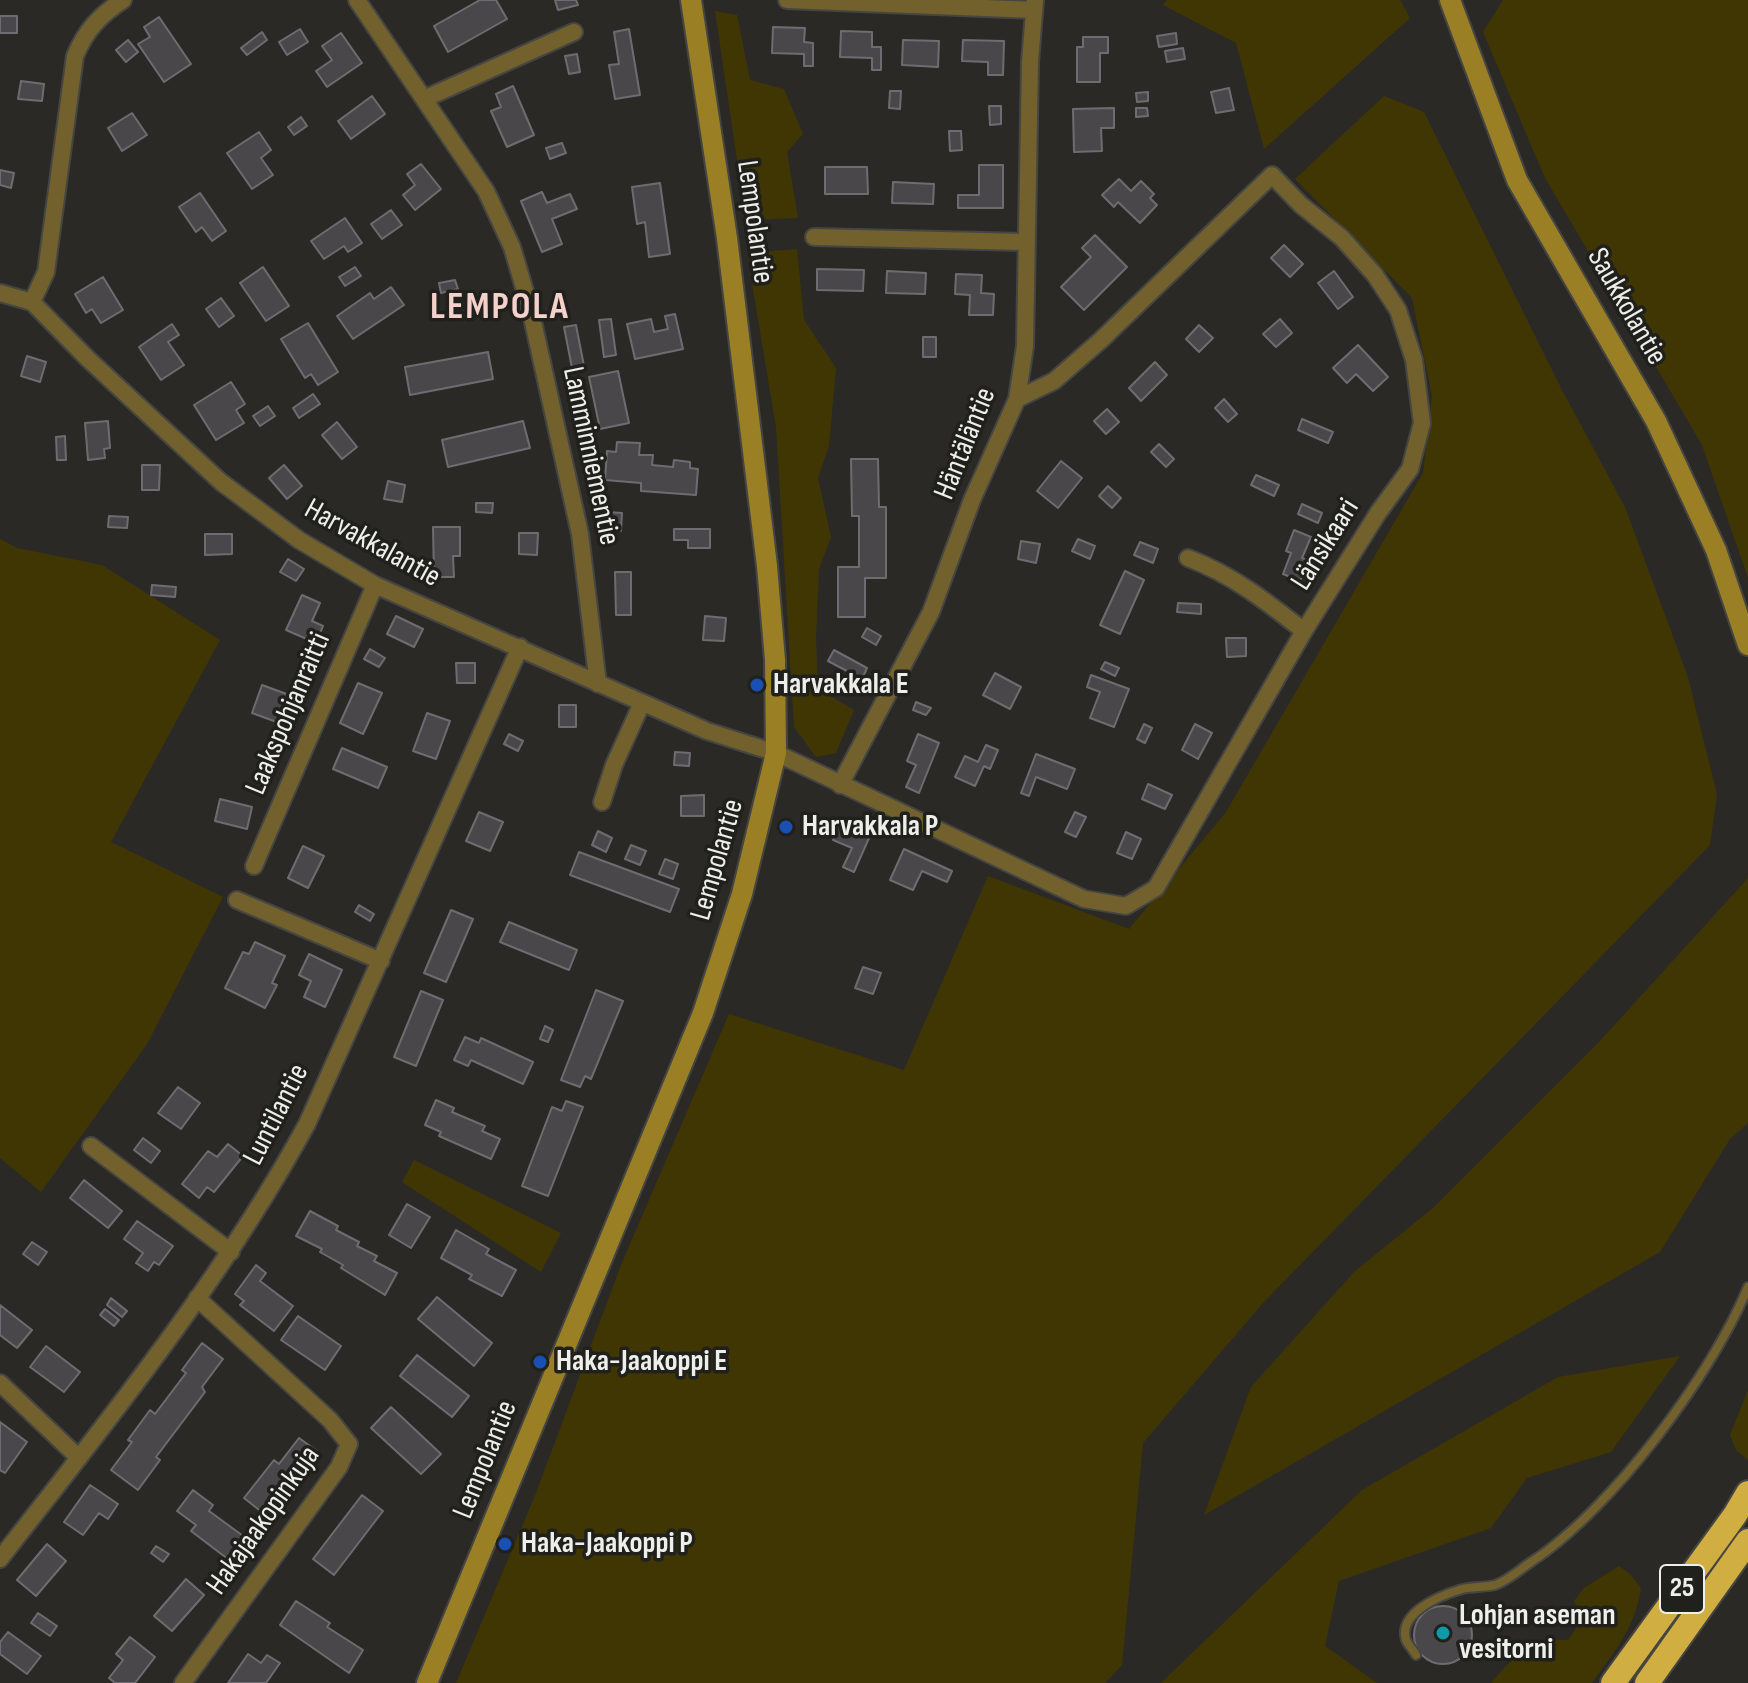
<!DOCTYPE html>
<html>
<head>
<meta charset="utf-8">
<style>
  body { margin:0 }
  canvas { display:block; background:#2a2926 }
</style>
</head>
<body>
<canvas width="1748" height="1683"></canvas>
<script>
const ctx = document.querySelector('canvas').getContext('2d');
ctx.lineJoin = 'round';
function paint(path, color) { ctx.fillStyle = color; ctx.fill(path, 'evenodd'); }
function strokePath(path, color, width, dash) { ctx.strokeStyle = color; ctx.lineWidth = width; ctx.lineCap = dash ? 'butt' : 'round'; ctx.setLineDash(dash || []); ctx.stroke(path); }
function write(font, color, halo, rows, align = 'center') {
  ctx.font = font + ' "Sofia Sans Condensed",sans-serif'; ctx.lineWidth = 7; ctx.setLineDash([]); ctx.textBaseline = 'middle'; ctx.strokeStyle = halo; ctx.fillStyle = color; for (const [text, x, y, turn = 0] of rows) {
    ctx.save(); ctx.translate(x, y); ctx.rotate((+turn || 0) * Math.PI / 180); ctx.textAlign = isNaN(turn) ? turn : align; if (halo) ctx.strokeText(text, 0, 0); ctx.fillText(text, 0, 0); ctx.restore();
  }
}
paint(new Path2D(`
  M1167,0H1400L1410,18L1264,149L1236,43L1163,5Z
  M1503,0H1748V578L1702,445L1545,178L1483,32Z
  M715,11L737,15L750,80L784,89L803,134L787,152L798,218L746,220Z
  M1384,96L1424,112L1562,390L1625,507L1688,677L1699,722L1717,794L1710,845L1263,1303L1143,1443L1122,1665L1105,1683H456L536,1493L621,1265L729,1014L904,1070L988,876L1129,929L1226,812L1423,473L1432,396L1412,298L1295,179Z
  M797,249L804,320L836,368L829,446L818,478L831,537L819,569L816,639L818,689L854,710L836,753L816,757L794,727L776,427L747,253Z
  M0,539L17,548L102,565L220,640L111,842L223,897L147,1044L41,1192L0,1158Z
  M1748,878V1123L1730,1139L1660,1252L1204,1515L1251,1387L1354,1272L1433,1208L1600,1041Z
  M414,1160L561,1233L541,1272L402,1182Z
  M1680,1356L1611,1452L1527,1478L1491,1528L1339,1581L1325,1646L1377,1683H1161L1362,1490L1558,1377Z
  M1748,1390V1460L1736,1450L1730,1435Z
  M1619,1566L1630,1574L1641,1588C1636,1626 1614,1653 1592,1683H1491L1505,1667L1535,1640H1568L1583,1618L1574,1601L1584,1588Z`), '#3f3604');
const building = new Path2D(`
  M480,0H496L507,19L448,52L434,26Z
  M555,0H576L578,5L558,10Z
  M0,16H17V33H0Z
  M159,17L191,64L164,82L138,44L150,37L144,27Z
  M773,27L805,28L804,42L813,43V66H804V54L772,53Z
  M300,29L308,42L287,55L279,42Z
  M629,29L640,95L615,99L609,65L619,64L614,32Z
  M841,31L872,32V47H881V70H872V58L840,57Z
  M262,32L267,40L247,55L241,48Z
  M341,33L362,63L327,87L316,71L332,60L322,46Z
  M1176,33L1177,44L1159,47L1157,36Z
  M1083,37H1108V53H1100V82H1077V47H1083Z
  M128,40L138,52L126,62L116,50Z
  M903,40L939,41L938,67L902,65Z
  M963,40L1004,41L1003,75H988V62L962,61Z
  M1183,48L1185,59L1167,62L1165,51Z
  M577,54L580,72L569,74L565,56Z
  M21,81L44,84L42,101L18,99Z
  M513,86L534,135L507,147L491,111L501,107L496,94Z
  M1229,88L1234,110L1216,113L1211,92Z
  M890,91H901L900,109L889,108Z
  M1148,92V101L1137,102L1136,93Z
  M372,96L385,114L351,139L338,121Z
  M989,106H1001V124L990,125Z
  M1114,108V128H1101L1102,151L1074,152L1073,109Z
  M1136,108H1147L1148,116L1136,117Z
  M132,113L147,135L122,151L108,128Z
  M301,117L307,126L294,135L288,127Z
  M949,131H961L962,150L950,151Z
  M259,132L271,150L261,158L273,175L252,189L227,153Z
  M562,143L566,153L550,159L546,148Z
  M421,164L441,189L415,210L403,195L415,185L407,174Z
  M979,165H1003V208H958V195H979Z
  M825,167H867L868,194H825Z
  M0,170L14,173L11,188L0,185Z
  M1119,179L1131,191L1141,181L1154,194L1150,198L1157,205L1140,223L1118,202L1114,207L1102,195Z
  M893,182L934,184L933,204L892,203Z
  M660,183L670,254L649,257L645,222L637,224L632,187Z
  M542,192L547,203L570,194L577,209L552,219L562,244L542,252L521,201Z
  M200,193L226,231L212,241L202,227L196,232L179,207Z
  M391,210L402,225L382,239L371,224Z
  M345,218L362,243L348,252L344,246L324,259L311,241Z
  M1095,235L1127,267L1084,310L1061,287L1091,257L1082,248Z
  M1284,245L1303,264L1290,277L1271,258Z
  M263,267L289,306L266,321L240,283Z
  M355,267L361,276L345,286L339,277Z
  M817,269L864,270L863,291L817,290Z
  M887,271L926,273L925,294L886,293Z
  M1334,271L1353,297L1338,309L1318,283Z
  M956,274L982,275L981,293L994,294L993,315H969L970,295L955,294Z
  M103,277L123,310L101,323L92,309L86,313L75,294Z
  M455,280L458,289L441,293L439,283Z
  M391,287L404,305L353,339L337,316L370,293L374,299Z
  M221,298L234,316L219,327L206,309Z
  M675,314L683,349L635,359L627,324L651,319L654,332L668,329L665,316Z
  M611,319L616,355L604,357L599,320Z
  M1280,319L1292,333L1276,347L1263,334Z
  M308,323L338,372L318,385L311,374L305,378L281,339Z
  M172,324L179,335L168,342L184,365L161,380L139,347Z
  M576,325L584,366L572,368L564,327Z
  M1199,325L1213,338L1199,352L1186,339Z
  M923,337H936V357H923Z
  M1358,345L1388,377L1373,391L1356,374L1347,383L1333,368Z
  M488,352L493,379L410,395L405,367Z
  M27,356L46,362L40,382L21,376Z
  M1155,362L1167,375L1141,401L1129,388Z
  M618,371L629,423L600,429L589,377Z
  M231,382L245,404L236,410L244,423L216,440L194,405Z
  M313,394L320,404L299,418L293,408Z
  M1224,399L1237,414L1228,422L1215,408Z
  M268,406L275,416L260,426L253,416Z
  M1107,409L1119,422L1106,434L1094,421Z
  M1302,419L1333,432L1328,443L1298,430Z
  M108,421L110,448L104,449L105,458L88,460L85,423Z
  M523,421L530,448L448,467L442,440Z
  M337,422L357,447L342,459L322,435Z
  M65,436L66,460H57L56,437Z
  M617,442L640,443L639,455H653L652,465L673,467L674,460L690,462V468L698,469L696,495L641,491V483L605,480L607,451L616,452Z
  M1159,444L1174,459L1166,467L1151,452Z
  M851,459H878L879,507H886V578H865V617H838V567H859V516H852Z
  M1061,461L1082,478L1058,508L1037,491Z
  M142,465H160L159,490H142Z
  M284,465L302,486L287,499L269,478Z
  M1256,475L1279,485L1274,496L1251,485Z
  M388,481L405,485L402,502L384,499Z
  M1108,486L1121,498L1112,508L1099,496Z
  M476,503H493L492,513L476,512Z
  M1302,504L1322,513L1318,523L1298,514Z
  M608,512L622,513L621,531H607Z
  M109,516L128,517L127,528L108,527Z
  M433,527H460V556H453L454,577H434Z
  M674,529H710V548H688V540H674Z
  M1294,530L1311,537L1302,558L1309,561L1300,581L1283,574L1291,553L1286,551Z
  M519,533H538L537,555L519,554Z
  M205,534H232V554L205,555Z
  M1078,539L1095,546L1090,559L1072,551Z
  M1021,541L1040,544L1036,563L1018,559Z
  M1140,542L1158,549L1153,563L1134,555Z
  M288,559L304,569L296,581L280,572Z
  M1125,571L1144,580L1120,634L1100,625Z
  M615,572H631V615H616Z
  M152,585L176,587L175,597L151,595Z
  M302,595L320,603L312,621L323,626L316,643L286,630Z
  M1178,603L1201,604V614L1177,612Z
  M396,616L423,629L414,647L387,634Z
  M705,616L726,618L724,641L703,640Z
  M867,628L881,636L876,645L862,637Z
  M1226,638H1246V656L1227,657Z
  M370,649L385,658L379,667L364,659Z
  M834,650L867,668L862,679L828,661Z
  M1105,662L1119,668L1115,676L1101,669Z
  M456,663H475V683H457Z
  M995,673L1021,687L1010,709L983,695Z
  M1091,675L1129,689L1114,727L1090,718L1100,692L1087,687Z
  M358,683L382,693L363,734L340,723Z
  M262,685L292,696L282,724L252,713Z
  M916,702L931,708L926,715L913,710Z
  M559,705H576V727H559Z
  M427,713L450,721L436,759L413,751Z
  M1144,724L1152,728L1145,743L1137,739Z
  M1195,724L1212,733L1198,759L1182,750Z
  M509,734L523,741L518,751L504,744Z
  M918,734L939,743L919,793L906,787L916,765L907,761Z
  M986,745L998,750L990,769L984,766L975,786L955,777L965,756L978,762Z
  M342,748L387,767L378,788L333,769Z
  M675,752L690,753L689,766L674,765Z
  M1036,754L1075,769L1067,789L1036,777L1029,796L1021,793Z
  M1148,784L1172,795L1165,809L1142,799Z
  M704,795V816H681V796Z
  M220,799L252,807L247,829L215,821Z
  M479,812L503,822L490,851L466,841Z
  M1075,812L1086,817L1076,837L1065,832Z
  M840,825L869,838L854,872L843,867L852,848L833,840Z
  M598,831L612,838L606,852L592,845Z
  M1126,832L1141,839L1132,859L1117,853Z
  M631,845L646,851L640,865L625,859Z
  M303,846L324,856L308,888L288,878Z
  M904,849L952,871L947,882L922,871L913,890L890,880Z
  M579,852L679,889L670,912L570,875Z
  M665,859L678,864L673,879L659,874Z
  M359,905L374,914L370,921L355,912Z
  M451,910L473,919L446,982L424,973Z
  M509,922L577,950L569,970L500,942Z
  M255,942L285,956L272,983L277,985L265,1008L225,988L243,952L249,954Z
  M309,954L342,970L325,1007L304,997L311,981L299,975Z
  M863,967L881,973L873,994L855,988Z
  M596,990L623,1001L591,1079L585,1076L580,1087L561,1080Z
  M421,991L443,1000L416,1066L394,1057Z
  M545,1026L553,1030L548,1042L540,1039Z
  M465,1037L479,1043L481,1038L533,1062L523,1084L471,1060L468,1066L454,1060Z
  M178,1087L200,1103L181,1129L158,1113Z
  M436,1100L454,1108L452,1112L485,1126L482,1131L500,1139L491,1159L439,1136L441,1132L425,1125Z
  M566,1101L583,1107L548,1196L522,1186L552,1107L562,1111Z
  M143,1138L160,1151L151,1163L134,1150Z
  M228,1144L243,1156L214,1192L207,1187L199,1198L182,1184L208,1151L217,1157Z
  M84,1180L122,1211L108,1228L70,1198Z
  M407,1204L430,1217L411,1248L389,1235Z
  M310,1211L338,1226L336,1230L359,1242L357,1246L377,1256L374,1261L397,1273L385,1295L341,1268L343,1265L320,1252L322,1249L296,1236Z
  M137,1221L173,1246L159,1265L154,1262L148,1271L136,1263L143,1253L124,1239Z
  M456,1230L489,1249L486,1254L516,1270L502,1296L469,1279L472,1275L441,1258Z
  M32,1242L47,1252L38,1265L23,1254Z
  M256,1265L266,1273L260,1281L293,1306L274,1331L240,1305L244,1301L235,1294Z
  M437,1297L492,1343L474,1366L418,1319Z
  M111,1298L127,1311L122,1317L107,1305Z
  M0,1305L32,1330L17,1348L0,1335Z
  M105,1309L119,1320L114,1326L100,1315Z
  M298,1316L341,1346L325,1370L281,1340Z
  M202,1343L223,1359L202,1387L205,1392L156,1457L160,1460L138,1490L111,1470L132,1442L128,1440L150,1410L155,1414L186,1373L182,1370Z
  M46,1346L80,1372L64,1392L30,1367Z
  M417,1355L469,1396L452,1417L400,1376Z
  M391,1407L441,1454L421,1474L371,1428Z
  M0,1422L27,1442L5,1473L0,1470Z
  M299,1438L317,1451L296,1478L292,1475L263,1513L244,1498L274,1460L279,1464Z
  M90,1485L118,1504L108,1519L99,1513L83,1535L64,1522Z
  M193,1490L213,1505L209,1511L254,1544L237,1566L191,1531L196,1525L177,1511Z
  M362,1495L383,1511L334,1575L313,1559Z
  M47,1544L66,1561L36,1596L17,1580Z
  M156,1546L169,1554L163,1562L151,1553Z
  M186,1579L204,1595L172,1631L154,1616Z
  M296,1601L330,1623L327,1627L363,1650L349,1673L280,1625Z
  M1414 1635a29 29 0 1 1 58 0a29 29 0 1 1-58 0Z
  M38,1613L57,1626L50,1636L31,1623Z
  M8,1632L41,1656L27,1674L0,1654V1642Z
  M130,1637L155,1657L135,1683H115L109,1678L123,1660L116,1654Z
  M248,1654L261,1663L267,1655L280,1663L266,1683H228Z`);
paint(building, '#49474a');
strokePath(building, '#6e6c70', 2);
const lane = new Path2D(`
  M1416,1655C1414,1651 1408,1645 1406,1640C1398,1613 1439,1596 1459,1590C1470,1586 1483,1588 1495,1585C1507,1581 1521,1569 1531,1562C1611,1510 1712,1375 1748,1287`);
const street = new Path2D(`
  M357,0L486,191L512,247L530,308L580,534L598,684
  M787,0L1034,10
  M426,98L574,32
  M814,237L1025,242
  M0,293L32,302L87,358L221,482L299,540L375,585L707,731L776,753L1084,899L1126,906L1156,888L1304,631L1378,513L1410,469L1422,423L1414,360L1398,310L1375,275L1342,238L1301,205L1272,175L1101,340L1054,381L1017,399
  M32,302L46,272L75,56C86,30 100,15 123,0
  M1188,558C1233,575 1267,602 1304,631
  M840,785L931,612L972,500L1017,399L1025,346L1030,62L1035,0
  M602,802L614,765L642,703
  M254,866L375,585
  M237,900L381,961
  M91,1146L231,1252
  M0,1383L79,1458
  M0,1559C109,1419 222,1280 307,1124L520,647
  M183,1683L339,1467L349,1444L330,1420L197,1298`);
const secondary = new Path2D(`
  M1450,0L1517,180L1656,421L1716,550L1748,645
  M427,1683L703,1013L742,894L776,753L775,660L767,566L727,238L691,0`);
const highway = new Path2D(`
  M1613,1683L1735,1515L1748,1493
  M1647,1683L1748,1541`);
strokePath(lane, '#454542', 12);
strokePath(street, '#454542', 20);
strokePath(secondary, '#454542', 24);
strokePath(highway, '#454542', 28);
strokePath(lane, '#72612d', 8);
strokePath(street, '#72612d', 16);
strokePath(secondary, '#9b7f24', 20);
strokePath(highway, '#d0ae41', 24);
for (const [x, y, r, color] of [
  [757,685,8,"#1a4fb4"],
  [786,827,8,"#1a4fb4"],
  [540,1362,8,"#1a4fb4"],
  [505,1544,8,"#1a4fb4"],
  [1443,1633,8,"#0f9aa8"]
]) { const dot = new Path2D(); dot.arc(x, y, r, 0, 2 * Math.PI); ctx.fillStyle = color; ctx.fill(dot); strokePath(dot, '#20201c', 3); }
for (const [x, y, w] of [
  [1682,1589,44]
]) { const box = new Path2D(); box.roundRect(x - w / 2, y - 24, w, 48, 6); ctx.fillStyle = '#20201c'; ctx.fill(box); strokePath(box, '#eeeeeb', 2); }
write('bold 28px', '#eeeeeb', null, [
  ["25",1682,1589]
]);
write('30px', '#eeeeeb', '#20201c', [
  ["Lempolantie",754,222,82],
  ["Saukkolantie",1626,307,60],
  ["Häntäläntie",966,444,-68],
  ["Lamminniementie",590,456,78],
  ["Harvakkalantie",372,544,29],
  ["Länsikaari",1326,545,-58],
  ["Laakspohjanraitti",289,714,-67],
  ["Lempolantie",718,860,-74],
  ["Luntilantie",277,1115,-63],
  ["Lempolantie",486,1460,-68],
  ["Hakajaakopinkuja",264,1521,-55]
]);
write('bold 30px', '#eeeeeb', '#20201c', [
  ["Harvakkala E",773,685],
  ["Harvakkala P",802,827],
  ["Haka-Jaakoppi E",556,1362],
  ["Haka-Jaakoppi P",521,1544],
  ["Lohjan aseman",1459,1616],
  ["vesitorni",1459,1650]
], 'left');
ctx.letterSpacing = '2px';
write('bold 38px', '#f4d1cb', '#20201c', [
  ["LEMPOLA",500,308]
]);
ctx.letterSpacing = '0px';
</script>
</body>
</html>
